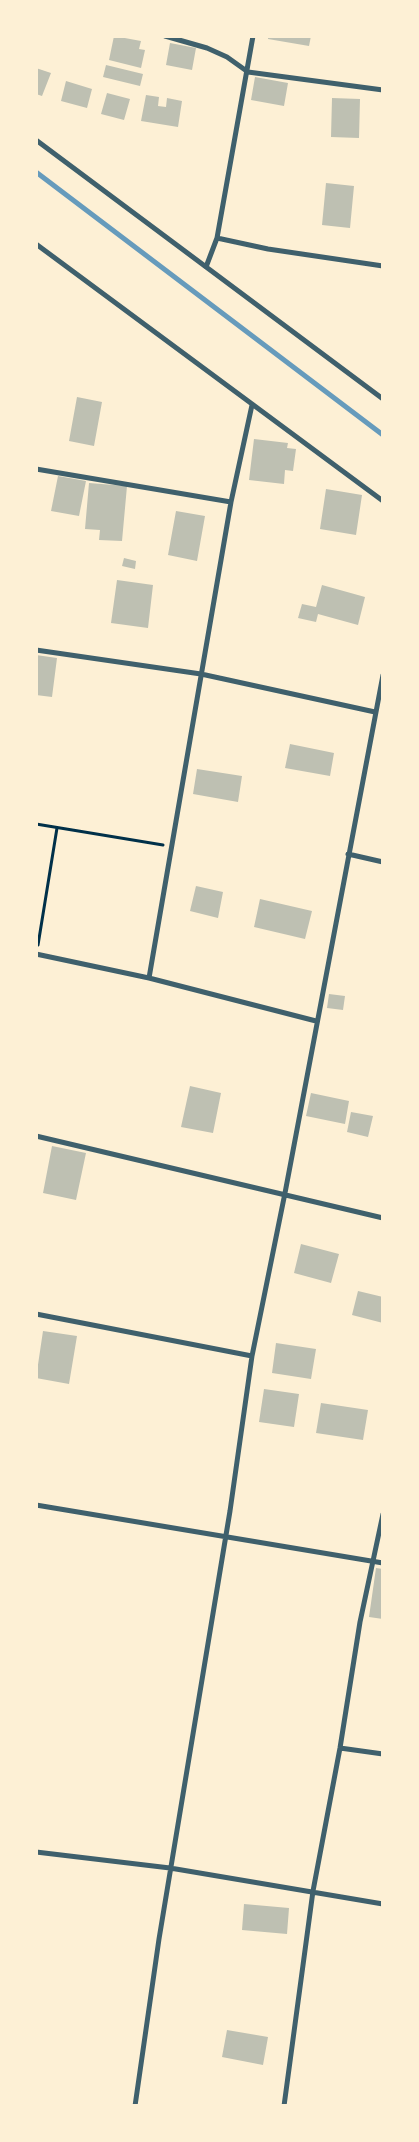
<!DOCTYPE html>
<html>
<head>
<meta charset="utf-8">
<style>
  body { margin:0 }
  #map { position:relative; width:419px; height:2142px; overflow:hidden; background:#fdf0d5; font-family:Figtree,sans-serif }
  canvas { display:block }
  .frame { position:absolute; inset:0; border:38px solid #fdf0d5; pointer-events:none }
</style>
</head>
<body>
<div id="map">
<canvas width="419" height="2142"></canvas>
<div class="frame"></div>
</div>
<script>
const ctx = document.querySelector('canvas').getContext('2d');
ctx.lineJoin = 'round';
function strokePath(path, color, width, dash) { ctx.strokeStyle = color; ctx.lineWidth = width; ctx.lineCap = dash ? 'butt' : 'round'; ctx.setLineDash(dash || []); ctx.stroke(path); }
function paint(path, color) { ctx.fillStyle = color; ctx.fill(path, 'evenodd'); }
strokePath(new Path2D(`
  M36,172L383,435`), '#669bbc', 5);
paint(new Path2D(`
  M114,36L141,41L139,49L145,50L141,68L109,60Z
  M268,36H311L309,46L268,39Z
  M170,43L196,48L192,70L166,65Z
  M106,65L143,74L140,86L103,77Z
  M36,68L51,73L42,96L36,94Z
  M255,77L288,83L284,106L251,100Z
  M66,81L92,89L87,108L61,101Z
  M107,93L130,99L124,120L101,114Z
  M146,95L159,97L158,106L166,107L167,98L182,101L178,127L141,121Z
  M332,98L360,99L359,138L331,137Z
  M326,183L354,186L350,228L322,225Z
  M77,397L102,402L94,446L69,441Z
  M254,439L288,443L287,448L296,449L293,471L285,470L284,484L249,480Z
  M58,476L86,481L79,516L51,511Z
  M89,483L127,486L122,541L99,540L100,530L85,529Z
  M326,489L362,495L356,535L320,529Z
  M176,511L205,516L197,561L168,555Z
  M124,558L136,561L135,569L122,566Z
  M117,580L153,585L148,628L111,623Z
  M322,585L365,597L358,625L318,614L316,622L298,618L302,604L316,607Z
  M36,655L57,658L52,697L36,695Z
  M290,744L334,753L330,776L285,768Z
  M197,769L242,776L238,802L193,794Z
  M196,886L223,892L218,918L190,911Z
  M260,899L312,911L305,939L254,927Z
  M329,994L345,996L343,1010L327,1008Z
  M190,1086L221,1093L213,1133L181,1127Z
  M311,1093L349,1101L345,1124L306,1116Z
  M351,1112L373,1116L368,1137L347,1132Z
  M52,1146L86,1153L76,1200L43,1193Z
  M301,1244L339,1254L331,1283L294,1273Z
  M358,1291L383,1297V1323L352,1315Z
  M43,1331L77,1336L69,1384L36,1378Z
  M276,1343L316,1349L311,1379L272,1373Z
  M264,1389L299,1394L294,1427L259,1422Z
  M321,1403L368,1410L363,1440L316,1433Z
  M376,1568L383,1569V1619L369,1617Z
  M244,1904L289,1908L287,1934L242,1930Z
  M227,2030L268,2037L263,2065L222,2057Z`), '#bec0b2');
strokePath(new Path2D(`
  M36,824L163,845
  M38,945L57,828`), '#003049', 3);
strokePath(new Path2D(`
  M165,36L207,48L227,57L248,72L383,90
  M36,140L383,399
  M217,238L268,249L383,266
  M36,244L383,501
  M206,267L217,238L253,36
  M36,469L231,502
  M36,650L201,674L375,712
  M348,854L383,862
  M36,954L149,978L316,1021
  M149,978L231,502L252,405
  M36,1136L383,1218
  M36,1314L252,1356
  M36,1505L383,1563
  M340,1748L383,1754
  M36,1852L170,1868L383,1904
  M135,2106L159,1939L230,1511L252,1356L285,1193L383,675
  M284,2106L313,1891L340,1748L360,1622L383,1514`), '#3f606c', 5);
</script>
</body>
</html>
